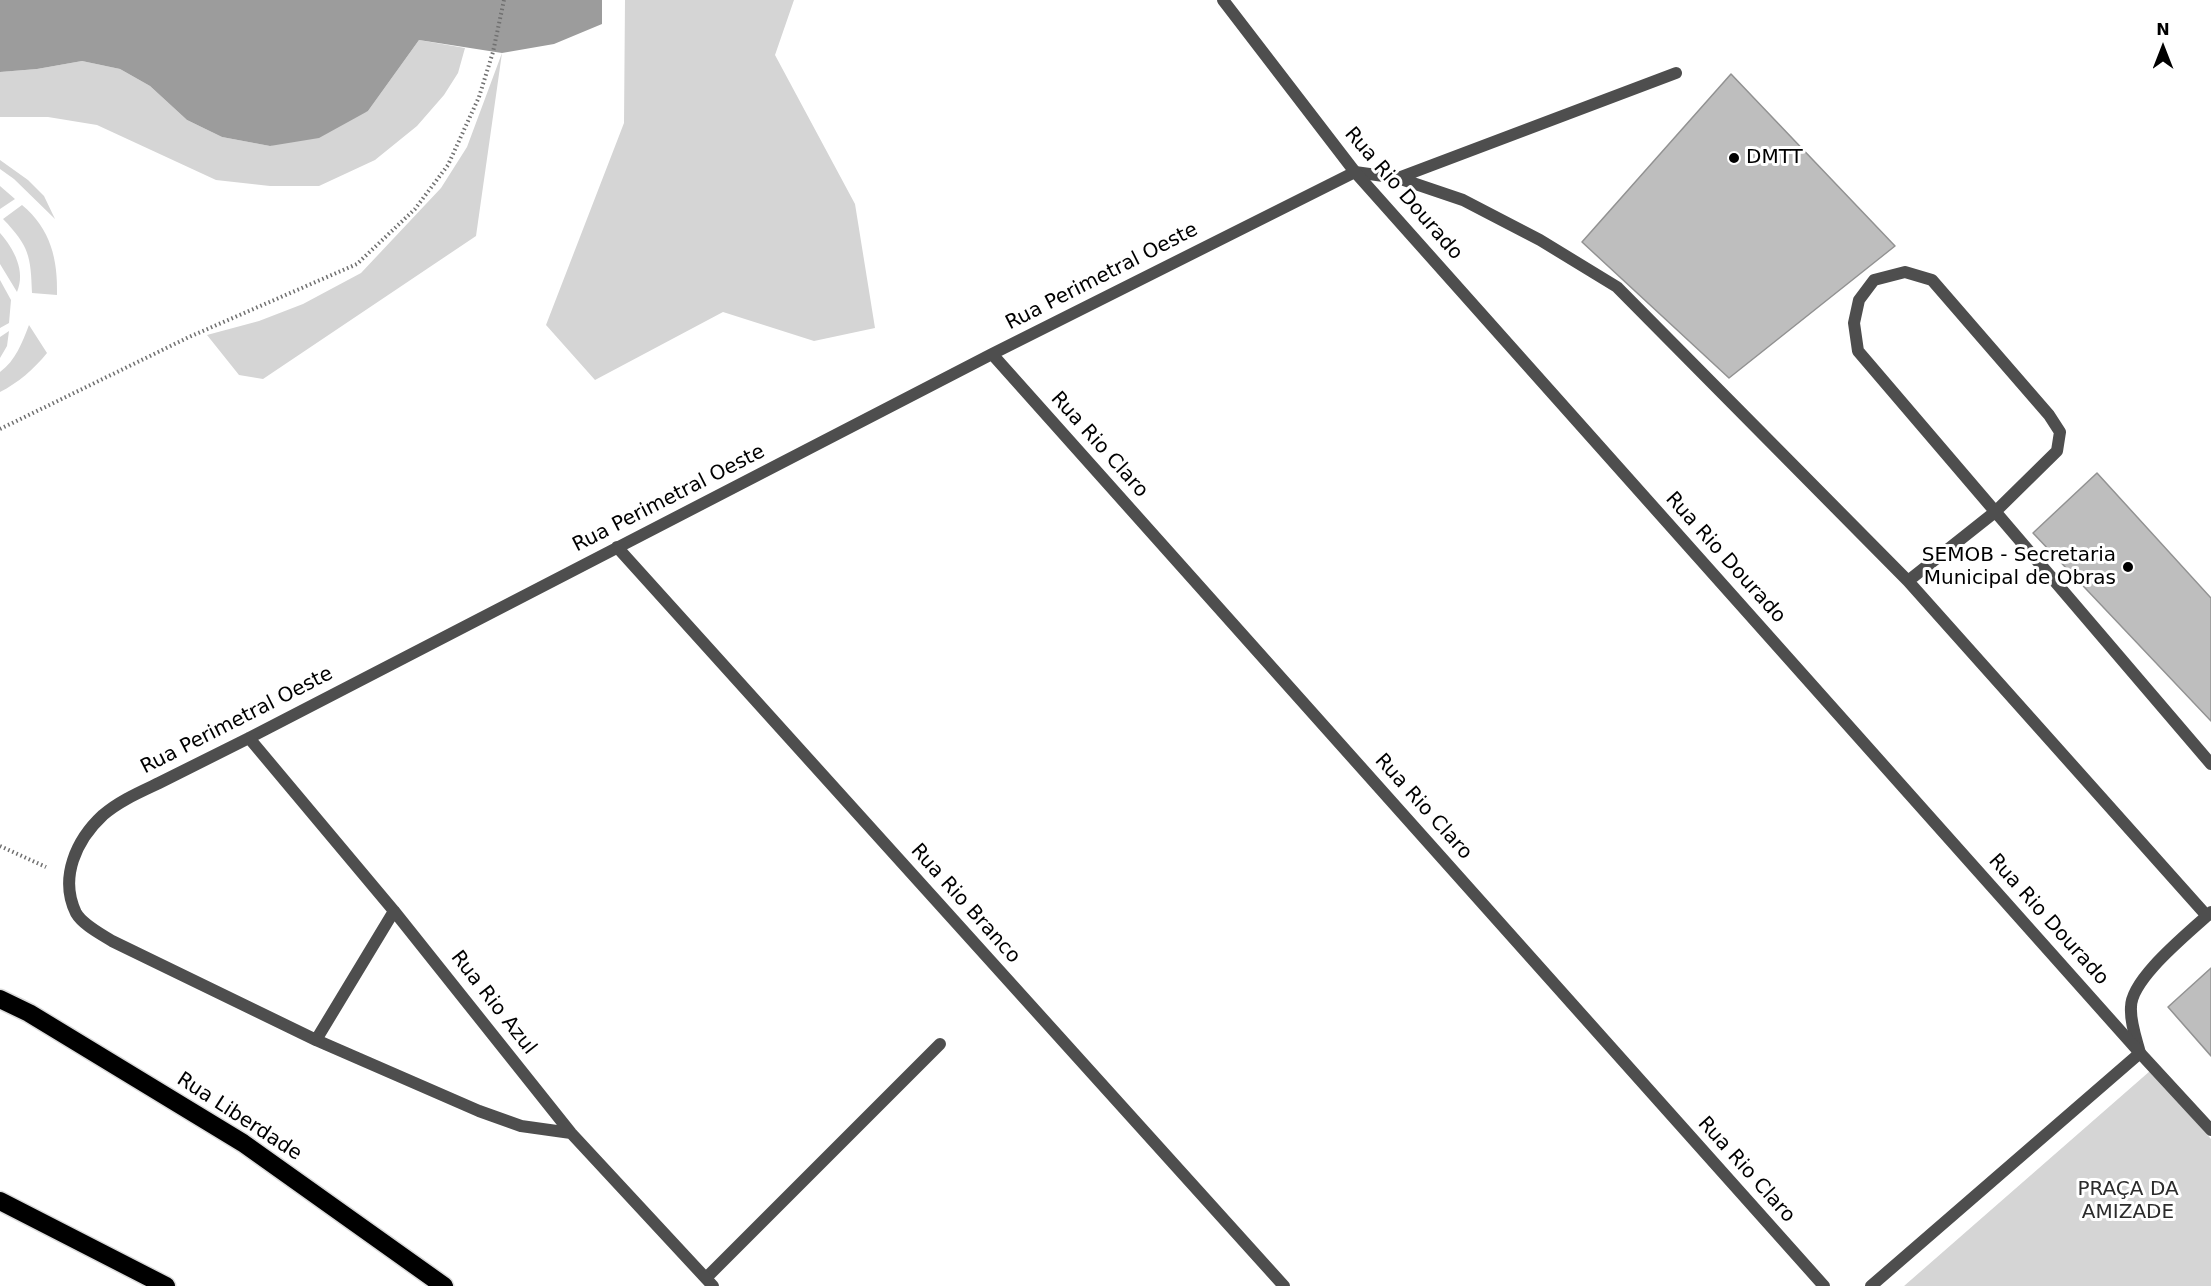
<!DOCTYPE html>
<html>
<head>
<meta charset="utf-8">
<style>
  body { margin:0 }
  #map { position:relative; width:2211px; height:1286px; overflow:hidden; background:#fff; font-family:"DejaVu Sans",sans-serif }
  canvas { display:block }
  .north { position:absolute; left:2133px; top:18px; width:60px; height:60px; -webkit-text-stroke:4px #fff; paint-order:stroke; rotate:0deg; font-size:16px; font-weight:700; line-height:24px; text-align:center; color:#000 }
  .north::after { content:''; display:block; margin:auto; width:21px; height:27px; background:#000; clip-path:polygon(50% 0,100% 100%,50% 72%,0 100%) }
</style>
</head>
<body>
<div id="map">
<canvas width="2211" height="1286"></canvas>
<div class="north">N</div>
</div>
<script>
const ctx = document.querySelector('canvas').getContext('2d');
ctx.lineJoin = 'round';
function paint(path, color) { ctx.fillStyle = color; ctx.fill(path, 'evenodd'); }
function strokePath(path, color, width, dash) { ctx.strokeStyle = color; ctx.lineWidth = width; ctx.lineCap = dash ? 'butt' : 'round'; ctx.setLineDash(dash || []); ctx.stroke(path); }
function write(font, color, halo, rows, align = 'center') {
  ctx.font = font + ' "DejaVu Sans",sans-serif'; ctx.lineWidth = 6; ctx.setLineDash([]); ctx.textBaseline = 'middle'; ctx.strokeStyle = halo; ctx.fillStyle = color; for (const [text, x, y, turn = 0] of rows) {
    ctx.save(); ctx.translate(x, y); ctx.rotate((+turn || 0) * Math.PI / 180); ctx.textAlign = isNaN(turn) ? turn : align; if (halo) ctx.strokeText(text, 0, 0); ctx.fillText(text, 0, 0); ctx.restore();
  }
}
paint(new Path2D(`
  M625,0H794L775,55L855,204L875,328L814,341L723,312L595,380L546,325L624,123Z
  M419,40L465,48L458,73L444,95L417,126L375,160L319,186H270L216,180L97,125L48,117H0V72L37,69L82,61L120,69L150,86L187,120L222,137L270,146L368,111Z
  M502,53L476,236L263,379L239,375L207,335L259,321L303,304L361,273L441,188L467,147Z
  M0,160L28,180L44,196L55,219L14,179L0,169Z
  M0,186L15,199L0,209Z
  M22,205C51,229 58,260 57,295L32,293C31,256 29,246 3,219Z
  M0,233C14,249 26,271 17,292L0,264Z
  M0,280L11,300L9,323L0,328Z
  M29,325L47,353C34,369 18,383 0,392V372C16,360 22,343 29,325Z
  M9,331L7,346L0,358V337Z
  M2150,1071L2211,1139V1286H1904Z`), '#d5d5d5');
paint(new Path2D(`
  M0,0H602V24L554,44L502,53L419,40L368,111L319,138L270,146L222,137L187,120L150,86L120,69L82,61L37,69L0,72Z`), '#9c9c9c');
const building = new Path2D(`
  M1731,74L1895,246L1729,378L1582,242Z
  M2097,473L2211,598V721L2033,533Z
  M2211,968V1056L2168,1007Z`);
paint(building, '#bebebe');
strokePath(building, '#929292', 1.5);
const highway = new Path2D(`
  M0,999L29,1013L243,1143L444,1286
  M0,1201L166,1286`);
strokePath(highway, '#dbdbdb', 21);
strokePath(new Path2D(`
  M0,429L189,337L357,264L415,209L448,165L479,97L493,52L504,0
  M0,846L46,867`), '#707070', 4, [1.5, 3]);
strokePath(new Path2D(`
  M1355,172L1398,178L1463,200L1540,240L1617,287L1908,581L2207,916
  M1398,178L1676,73
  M1908,581L1995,512L2057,451L2060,432L2049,415L1932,280L1905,272L1874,280L1859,300L1854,323L1858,351L2211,764
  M2140,1053C2136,1038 2130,1022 2131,1007C2131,978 2190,932 2211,912
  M706,1278L940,1044`), '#4e4e4e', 12);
strokePath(new Path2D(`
  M1223,0L1355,172L2140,1053L2211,1130
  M992,354L1824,1286
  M617,547L1284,1286
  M249,738L394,911L571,1133L713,1286
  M316,1040L394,911
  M571,1133L521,1126L479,1111L316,1040L112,941C101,934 83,925 76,913C59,878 76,840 103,815C119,801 140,792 159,783C189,768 219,753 249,738L992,354L1355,172
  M1871,1286L2140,1053`), '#4e4e4e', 12);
strokePath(highway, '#000', 18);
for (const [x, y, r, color] of [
  [1734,158,6,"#000"],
  [2128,567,6,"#000"]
]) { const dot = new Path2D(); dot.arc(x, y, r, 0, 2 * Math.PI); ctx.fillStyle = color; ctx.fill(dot); strokePath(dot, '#fff', 2); }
write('20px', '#000', '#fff', [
  ["DMTT",1746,158],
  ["SEMOB - Secretaria",2116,556,"right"],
  ["Municipal de Obras",2116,579,"right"]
], 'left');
write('20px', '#000', '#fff', [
  ["Rua Rio Dourado",1403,194,49],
  ["Rua Perimetral Oeste",1102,277,-27],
  ["Rua Rio Claro",1099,445,48],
  ["Rua Perimetral Oeste",669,499,-27],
  ["Rua Rio Dourado",1725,558,48],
  ["Rua Perimetral Oeste",237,721,-27],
  ["Rua Rio Claro",1423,807,48],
  ["Rua Rio Branco",965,904,48],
  ["Rua Rio Dourado",2048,920,48],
  ["Rua Rio Azul",493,1003,52],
  ["Rua Liberdade",239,1117,33],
  ["Rua Rio Claro",1746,1170,48]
]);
write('20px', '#2c2c2c', '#fff', [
  ["PRAÇA DA",2128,1190],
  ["AMIZADE",2128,1213]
]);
</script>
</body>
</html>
